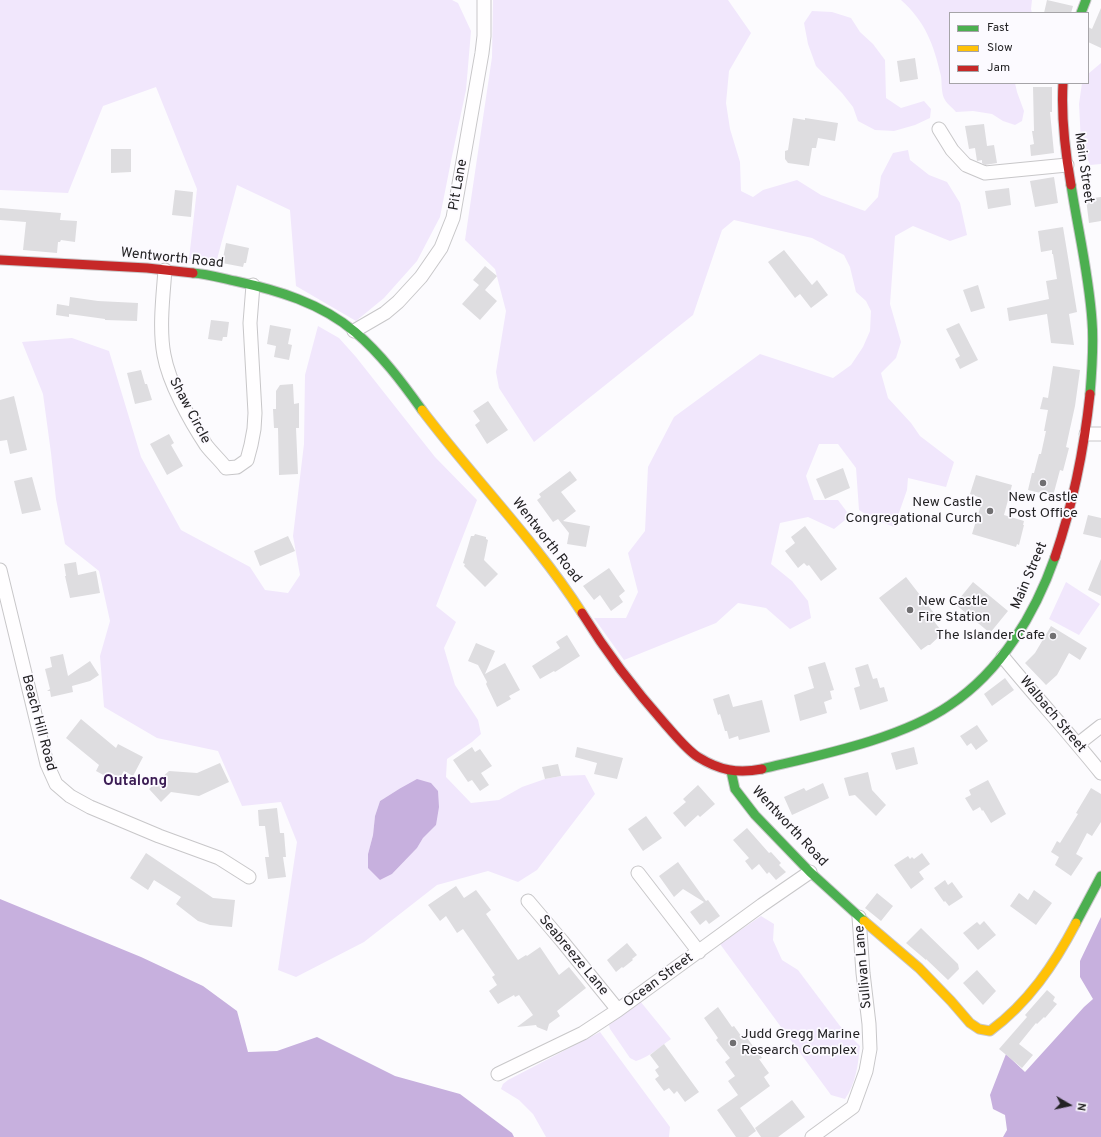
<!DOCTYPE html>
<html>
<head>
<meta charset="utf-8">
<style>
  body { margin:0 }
  #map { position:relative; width:1101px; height:1137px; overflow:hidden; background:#fcfbfe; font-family:Overpass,sans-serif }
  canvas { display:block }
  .legend { position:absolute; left:949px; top:12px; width:140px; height:72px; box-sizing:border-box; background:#fcfaff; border:1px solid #a6a4a8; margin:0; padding:5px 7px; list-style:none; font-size:12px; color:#242325 }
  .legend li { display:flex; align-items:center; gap:8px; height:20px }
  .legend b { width:20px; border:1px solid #a6a4a8 }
  .north { position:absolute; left:1049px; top:1085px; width:40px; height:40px; -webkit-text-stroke:3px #fcfaff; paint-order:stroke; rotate:99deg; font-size:11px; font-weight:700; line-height:16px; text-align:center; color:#242325 }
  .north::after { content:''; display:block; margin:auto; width:14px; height:18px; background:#242325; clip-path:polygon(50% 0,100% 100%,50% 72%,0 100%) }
</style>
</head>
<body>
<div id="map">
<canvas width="1101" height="1137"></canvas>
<ul class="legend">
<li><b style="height:5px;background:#4caf50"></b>Fast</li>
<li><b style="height:5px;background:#ffc107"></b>Slow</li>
<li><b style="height:5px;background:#c62828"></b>Jam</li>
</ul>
<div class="north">N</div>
</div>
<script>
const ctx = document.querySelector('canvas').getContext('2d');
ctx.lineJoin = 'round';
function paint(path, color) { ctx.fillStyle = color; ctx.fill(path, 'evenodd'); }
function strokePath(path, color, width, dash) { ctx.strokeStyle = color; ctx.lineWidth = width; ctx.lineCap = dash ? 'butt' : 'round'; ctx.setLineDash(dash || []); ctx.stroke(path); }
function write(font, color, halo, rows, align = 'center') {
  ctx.font = font + ' Overpass,sans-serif'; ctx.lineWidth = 3.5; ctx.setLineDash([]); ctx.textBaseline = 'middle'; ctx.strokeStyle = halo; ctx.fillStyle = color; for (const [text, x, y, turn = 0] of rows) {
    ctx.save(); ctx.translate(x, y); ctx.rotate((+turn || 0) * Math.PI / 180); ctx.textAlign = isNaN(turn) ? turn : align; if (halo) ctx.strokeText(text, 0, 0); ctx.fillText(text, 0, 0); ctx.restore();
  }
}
paint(new Path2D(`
  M0,0H452L458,3L471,31L466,90L452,156L440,217L417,261L384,298L356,321L296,286L290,210L237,185L216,263L189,259L197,189L156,87L103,106L68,193L0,190Z
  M493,0H728L751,33L729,71L726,103L730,129L740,162L741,191L753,197L763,190L797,180L821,195L865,211L878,197L881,176L893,153L908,150L910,160L929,175L947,182L960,203L967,235L950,241L913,226L895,236L890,304L901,342L896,358L881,373L888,398L911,423L920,436L954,462L946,487L908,478L907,490L894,527L872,518L859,510L856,468L838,444H819L806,476L814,500H838L850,516L834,529L808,517L780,523L771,564L792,581L808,601L811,618L790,629L766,608L738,603L716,623L624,660L594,618H626L638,592L628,553L645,531L648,467L674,417L760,354L833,378L851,365L863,347L870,331L871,311L866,301L856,292L850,267L844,255L812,238L734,220L722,230L693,315L534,442L499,388L496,372L506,311L495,269L465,240L492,57Z
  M901,0H1032L1031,9L1032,13H950V83H1015L1017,92L1024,111L1022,121L1015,125L1003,121L992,114L973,111L956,112C953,108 947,104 945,100C941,94 942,83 941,76C934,45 925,21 901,0Z
  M812,11L832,12L851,18L860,32L873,44L885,60L886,98L901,108L924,101L931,109L930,118L915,125L894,131L875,130L858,121L853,107L842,93L816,66L808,44L804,23Z
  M1101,63V164L1090,165L1081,143L1079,104L1082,83H1088V74Z
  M318,326L339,338L356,357L435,457L477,500L436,606L456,622L444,648L455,685L478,720L481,734L472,742L447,759L446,777L471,803L499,800L522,787L545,779L561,776L585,775L595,794L537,870L518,882L488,871L437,885L364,942L296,977L278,970L297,842L281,802L242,806L218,751L157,738L104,707L100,656L110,621L99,571L65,544L56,499L51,453L43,394L22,342L72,338L109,351L141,457L181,530L250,567L265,590L288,593L300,575L293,536L304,444L305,375ZM399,789L436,825L423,838L417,848L392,874L380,880L368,854L373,835L375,816L380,801Z
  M1066,582L1100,604L1079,635L1049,619Z
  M761,916L774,924L773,940L782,960L798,970L840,1026L860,1046C858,1065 856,1083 845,1099L831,1095L720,944Z
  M640,1001L671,1039C660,1047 649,1057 636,1061L630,1058L610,1029L609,1025Z
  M600,1032L670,1127L669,1137H546L533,1114L519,1100L501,1089L503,1084L508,1080Z`), '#f1e7fc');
paint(new Path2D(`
  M417,779L431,783L438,791L439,807L436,825L423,838L417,848L392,874L380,880L368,868V854L373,835L375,816L380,801L399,789Z
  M0,899L141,957L203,986L237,1011L248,1052L277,1051L317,1037L395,1076L460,1094L512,1133L514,1137H0Z
  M1101,917V1137H1003L1007,1130L1005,1115L993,1109L990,1095L1006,1054L1025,1072L1084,1007L1093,999L1080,977V961Z`), '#c7b0de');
paint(new Path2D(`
  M1047,0L1073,6L1071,13H1044Z
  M1101,8V48L1088,42V27L1092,29Z
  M915,58L918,79L900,82L897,61Z
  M1033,87H1052V112H1050L1054,153L1031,156L1030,145L1034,144L1032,131H1034Z
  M793,118L805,120V118L838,123L835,141L818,138L816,148H812L809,166L788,163L785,159V151L788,150Z
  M984,124L987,146L994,145L997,163L985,165L982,163V160L977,161L975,148L969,149L965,126Z
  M111,149H131V172L111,173Z
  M1054,177L1058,203L1035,207L1030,181Z
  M1009,188L1011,205L988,209L985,191Z
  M175,190L193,192L191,217L172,215Z
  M1101,197V221L1089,223L1086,199Z
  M0,208L61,213L60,220L77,221L75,242L61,240L60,242H58L57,253L23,250L26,222L0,220Z
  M1063,227L1077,312L1069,314L1074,345L1051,343L1047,314L1009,321L1007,308L1049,299L1046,281L1057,279L1053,254H1052V250L1041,252L1038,231Z
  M226,243L249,248L246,263H244L243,267L222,263Z
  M784,250L812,285L817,280L828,295L811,308L800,294L795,298L768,262Z
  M485,266L497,276L485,290L497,301L480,320L462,304L479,285L473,280Z
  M978,285L985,308L971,312L963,290Z
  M70,297L98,301L138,303L137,321L105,320V319L69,314V317L56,315L57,304L69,306Z
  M211,320L229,322L227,337H223L222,341L208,339Z
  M959,323L978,360L960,369L955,359L960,356L946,329Z
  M270,325L291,329L288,344L292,345L289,360L274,357L276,346L267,344Z
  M1053,366L1080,370L1075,406L1066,447L1069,448L1063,471L1060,470L1053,496L1028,490L1032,473H1034L1039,454H1041L1046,431H1044L1048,410L1040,409L1043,397L1048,398Z
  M141,370L145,384H147L152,400L135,404L127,373Z
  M293,384L294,404L299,403V428H296L298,474L279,475L278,428H274L273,409H276V391L280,385Z
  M14,396L27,450L10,454L7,440L0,441V400Z
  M488,401L508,430L487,444L475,425L480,421L473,411Z
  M169,434L174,443L171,445L183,466L167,475L150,444Z
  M843,468L850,488L825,499L816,479Z
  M570,471L577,480L561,492L576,511L563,521L590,526L586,547L567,544L569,533L558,519L553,522L537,500L541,497L539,494Z
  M976,475L1012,485L1004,515L1024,521L1023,525H1024L1019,545L1017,544L1016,547L972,534L980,508L978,507L981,498L970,494Z
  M32,477L41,510L22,514L14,481Z
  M1088,515L1101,518V538L1083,534Z
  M805,526L837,569L821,581L809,565L807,566L804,563L798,568L785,551L795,543L791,537Z
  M475,534L486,537V539L488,540L484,560L498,574L485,587L464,566L465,564L463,563L471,536H474Z
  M288,536L295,551L260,566L254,551Z
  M1101,559V596L1088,590Z
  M76,562L78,575L96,571L100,593L70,598L65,576H66L64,564Z
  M609,568L625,591L619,596L623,602L611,611L600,595L594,600L583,586Z
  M906,577L937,617L933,620L943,633L930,645H928L921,650L879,598Z
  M973,582L1008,611L990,633L955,604Z
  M1051,626L1087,648L1080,660L1069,653L1057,675L1046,685L1025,663L1035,653Z
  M567,635L580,656L555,672L554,671L540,679L532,666L560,648L556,642Z
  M476,643L495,651L485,674L505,663L520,690L509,696L511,699L497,707L486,684L487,682L478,665L468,661Z
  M63,654L68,676L90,661L99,675L90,681L72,686L73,692L51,697L50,691H47L50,689L45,669L52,667L50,657Z
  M825,662L834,690L830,691L832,699L824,702L827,713L800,721L794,695L814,688L808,667Z
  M868,664L873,679L877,678L880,688L884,687L888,701L860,710L854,688L860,686L855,668Z
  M1005,678L1014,690L992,706L984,694Z
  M729,694L733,707L762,700L770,732L739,740L738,736L729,739L727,731H725L720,714L718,715L713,699Z
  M81,719L116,748L118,744L143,757L133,776L124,771L120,778L111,773L109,778L96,771L99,765L66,738Z
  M977,725L988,741L976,750L971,743L967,746L960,736Z
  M472,747L475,752L480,749L492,766L481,773L489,785L480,791L472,780L468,782L453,760Z
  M577,747L623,758L617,779L594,774L597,763L575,757Z
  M914,747L918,764L896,770L891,753Z
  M220,763L229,782L199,796L171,792L161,802L149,789L169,771L197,773Z
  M558,764L561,776L545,779L542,767Z
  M868,772L872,790L886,805L876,816L855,795L849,796L844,778Z
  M988,780L1006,814L991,823L983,810L982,811L980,807L973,811L965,798L971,795L969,790Z
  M823,783L829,798L792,815L784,797L804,788L806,791Z
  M698,785L715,804L700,817L698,815L685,827L673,813L686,802L683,799Z
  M1091,788L1101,794V822L1092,836L1087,833L1076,854L1083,858L1071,876L1055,865L1059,857L1051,852L1057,841L1060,843L1078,814L1076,813Z
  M277,808L280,833H284L286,857H283L286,877L268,879L265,857H269L265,826H259L258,810Z
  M646,816L662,838L643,851L628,829Z
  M747,828L769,853L771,852L781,863L779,865L786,872L776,880L769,872L767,874L759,864L752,870L745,861L749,858L733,840Z
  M146,853L213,898L235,900L232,927L210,925L198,921L176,904L181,897L154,880L148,890L130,878Z
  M922,853L930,864L919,872L924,879L911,889L894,865L908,856L910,859L912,857L914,859Z
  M678,862L706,901L708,900L720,916L709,924L706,920L700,925L690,912L704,902L683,889L674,897L659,876Z
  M945,880L948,885L952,882L963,897L949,906L945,901L944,902L934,888Z
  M456,886L464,898L476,890L491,910L486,914L518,960L526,955L527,956L540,947L559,975L569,967L586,988L557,1011L560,1016L549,1024L547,1031L537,1027L536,1025L517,1027L533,1015L519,995L515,997L514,995L498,1004L489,991L497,985L492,977L495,975L463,929L457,933L446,916L440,921L428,905Z
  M1034,890L1052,903L1036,925L1010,906L1019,893L1028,900Z
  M877,893L893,906L881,921L865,908Z
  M984,921L996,935L978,950L963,933L977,922L980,925Z
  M921,928L958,964L959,969L948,980L926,959V960L906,943Z
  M627,943L637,955L632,959L633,960L623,968L622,967L616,972L607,960Z
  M977,970L996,991L983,1005L963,983Z
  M1047,990L1055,997L1053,1001L1057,1004L1045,1018L1044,1017L1037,1024L1036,1023L1019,1044L1033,1055L1022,1068L999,1049L1027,1017L1025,1015Z
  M718,1007L732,1027L734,1026L744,1040L747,1038L762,1058L759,1059L769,1073L764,1077L770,1086L740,1108L756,1131L748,1137H736L717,1110L738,1095L728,1081L735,1076L725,1062L730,1058L716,1040L718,1038L704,1018Z
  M664,1044L699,1092L685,1102L677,1091L674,1094L669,1088L664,1091L655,1079L659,1076L655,1070L659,1067L650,1055Z
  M792,1100L805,1117L778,1137H761L755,1128Z`), '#dedde0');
const street = new Path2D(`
  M939,129L952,150L966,165L985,173L1067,165
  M165,270C163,296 159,329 164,355C169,383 190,421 206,445C212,453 220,460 226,468L237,467L247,460L251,445L254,429L255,413L250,323L253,285
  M354,331L385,313L398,302L421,277L441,248L453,218L482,53L484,36V0
  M1086,434H1101
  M0,570L47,764L56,784L70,796L90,807L159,836L219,858L249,877
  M1003,657C1035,696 1069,733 1101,773
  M1078,744L1101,726
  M638,873L699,952
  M528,901L562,941L618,1010
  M498,1074L583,1033L618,1010L762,905L810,872
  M812,1137L853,1107L866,1071L870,1049L869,1024L863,973L859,917`);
const fast = new Path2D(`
  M1081,13L1086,0
  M1071,185C1078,230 1089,275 1092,321C1094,345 1092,370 1090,394
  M193,273C207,274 221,278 235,281C277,290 321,303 355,332C381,354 402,382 422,410
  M762,769C820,755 901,739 950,705C1001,671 1035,614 1055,557
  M731,771L735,789L755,815L810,872L864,921
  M1076,923L1101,876`);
const slow = new Path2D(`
  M422,410C474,479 535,540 582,613
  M864,921L919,968L951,1001L970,1023L979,1029L990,1031C1028,1003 1054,965 1076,923`);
const jam = new Path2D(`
  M1063,83C1061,117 1065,151 1071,185
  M0,260L147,268L193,273
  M1055,557C1073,504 1084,450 1090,394
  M582,613C606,652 635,690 666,725C675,735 687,750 698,757C719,770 737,774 762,769`);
strokePath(street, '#c8c7c9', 15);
strokePath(fast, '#c8c7c9', 11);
strokePath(slow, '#c8c7c9', 11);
strokePath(jam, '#c8c7c9', 11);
strokePath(street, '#fffeff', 13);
strokePath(fast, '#4caf50', 9);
strokePath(slow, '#ffc107', 9);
strokePath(jam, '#c62828', 9);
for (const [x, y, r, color] of [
  [1043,483,4,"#706f71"],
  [990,511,4,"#706f71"],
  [910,610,4,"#706f71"],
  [1053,636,4,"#706f71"],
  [733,1043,4,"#706f71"]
]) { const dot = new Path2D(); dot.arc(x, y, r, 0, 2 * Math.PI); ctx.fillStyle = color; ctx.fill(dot); strokePath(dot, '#fcfaff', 1.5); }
write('14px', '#242325', '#fcfaff', [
  ["Main Street",1083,168,82],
  ["Pit Lane",459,185,-80],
  ["Wentworth Road",172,259,6],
  ["Shaw Circle",189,411,62],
  ["Wentworth Road",546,541,52],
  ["Main Street",1030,576,-67],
  ["Walbach Street",1052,715,50],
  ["Beach Hill Road",38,723,75],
  ["Wentworth Road",789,827,47],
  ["Seabreeze Lane",573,956,50],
  ["Sullivan Lane",864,967,-95],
  ["Ocean Street",659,981,-36]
]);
write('14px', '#242325', '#fcfaff', [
  ["New Castle",1043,498,"center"],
  ["Post Office",1043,514,"center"],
  ["New Castle",982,503],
  ["Congregational Curch",982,519],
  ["New Castle",918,602,"left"],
  ["Fire Station",918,618,"left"],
  ["The Islander Cafe",1045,636],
  ["Judd Gregg Marine",741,1035,"left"],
  ["Research Complex",741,1051,"left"]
], 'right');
write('bold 15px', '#3a1b53', '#fcfaff', [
  ["Outalong",135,782]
]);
</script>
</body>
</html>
